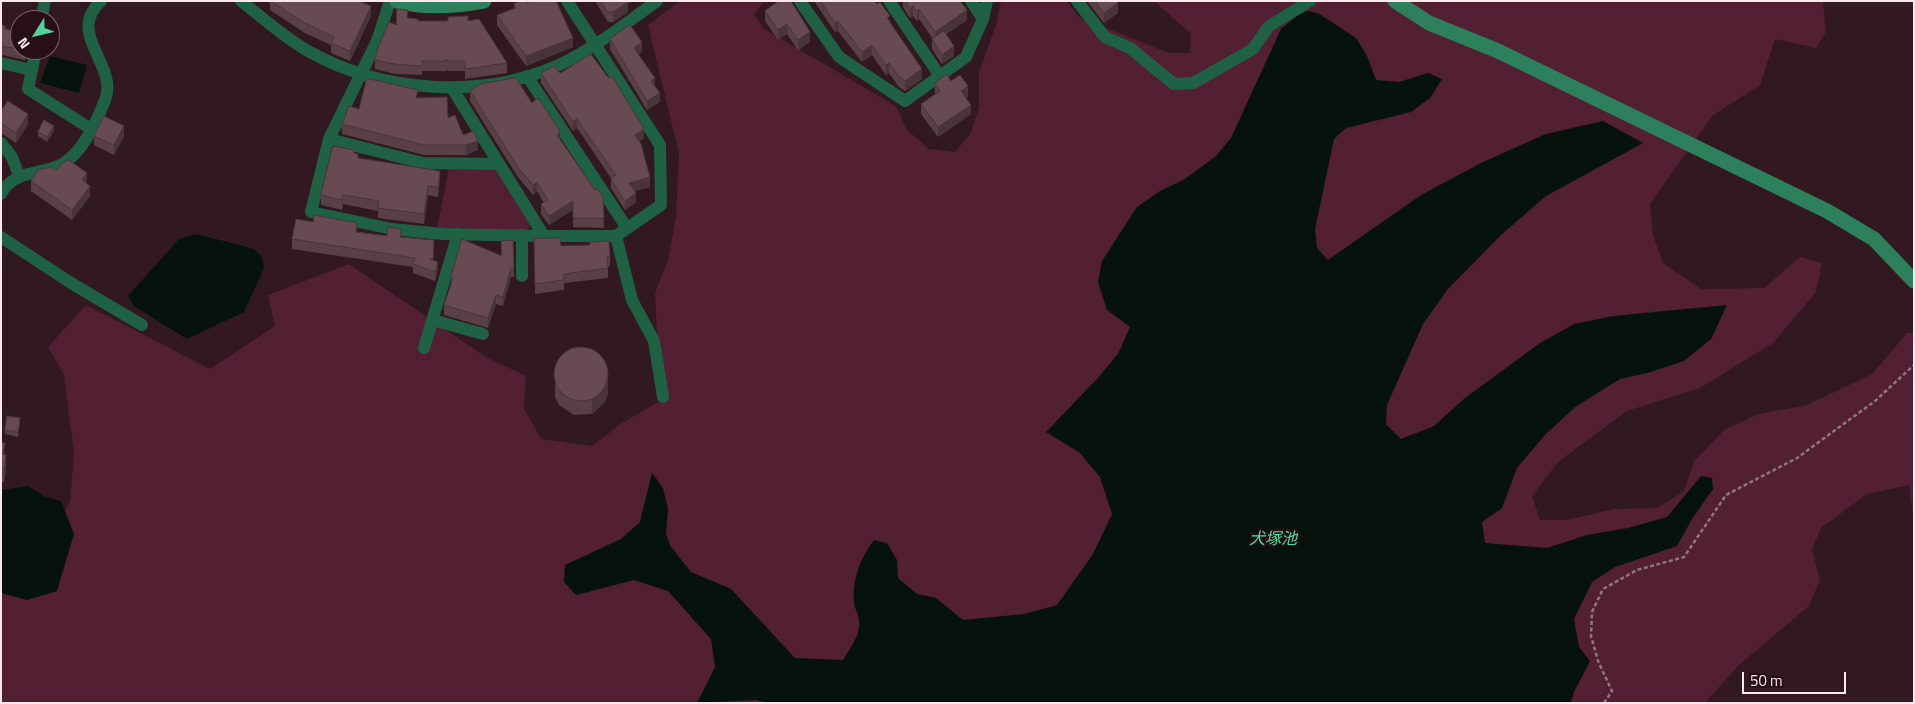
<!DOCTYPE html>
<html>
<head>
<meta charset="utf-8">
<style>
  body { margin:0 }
  #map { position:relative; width:1915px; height:704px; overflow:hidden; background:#311821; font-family:"Titillium Web",sans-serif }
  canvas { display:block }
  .frame { position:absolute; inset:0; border:2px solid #fae8ed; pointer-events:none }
  .north { position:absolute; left:10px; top:10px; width:50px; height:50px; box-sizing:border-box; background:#270e17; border:1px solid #7b656d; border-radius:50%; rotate:234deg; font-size:14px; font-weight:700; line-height:20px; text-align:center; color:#fae8ed }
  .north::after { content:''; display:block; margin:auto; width:18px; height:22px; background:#4fd399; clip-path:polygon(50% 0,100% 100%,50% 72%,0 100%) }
  .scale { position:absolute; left:1742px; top:672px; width:104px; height:22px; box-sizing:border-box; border:2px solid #fae8ed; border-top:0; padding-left:6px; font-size:15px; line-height:18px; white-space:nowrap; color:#fae8ed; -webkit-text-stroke:4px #270e17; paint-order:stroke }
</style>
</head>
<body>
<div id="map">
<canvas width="1915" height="704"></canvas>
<div class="frame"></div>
<div class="north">N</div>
<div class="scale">50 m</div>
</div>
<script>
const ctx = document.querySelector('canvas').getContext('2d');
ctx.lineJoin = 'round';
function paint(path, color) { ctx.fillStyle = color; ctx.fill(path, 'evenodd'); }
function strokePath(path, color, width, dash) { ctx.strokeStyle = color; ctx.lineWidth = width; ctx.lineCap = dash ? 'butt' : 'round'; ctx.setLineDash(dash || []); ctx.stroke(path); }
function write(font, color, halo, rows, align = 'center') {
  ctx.font = font + ' "Titillium Web","Noto Sans JP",sans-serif'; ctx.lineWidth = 4.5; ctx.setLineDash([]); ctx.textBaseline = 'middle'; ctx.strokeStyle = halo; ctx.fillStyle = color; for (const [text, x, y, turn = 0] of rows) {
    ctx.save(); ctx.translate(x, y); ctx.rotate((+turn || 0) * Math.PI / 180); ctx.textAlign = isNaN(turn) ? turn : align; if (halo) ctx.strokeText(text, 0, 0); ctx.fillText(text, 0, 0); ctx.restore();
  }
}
paint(new Path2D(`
  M680,1H765L754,14L764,29L896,106L907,130L929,149L955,152L970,134L979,108V72L996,25L1001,1H1067L1079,17L1169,53H1190L1191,34L1154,1H1826L1823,3L1826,32L1816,48L1775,39L1760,85L1712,116L1650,204L1653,235L1663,263L1701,289L1764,288L1800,257L1822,263L1816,292L1773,343L1700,388L1627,411L1558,462L1532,496L1540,520H1567L1614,509L1657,508L1684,491L1694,461L1724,430L1758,414L1807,405L1872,374L1907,333H1914V526L1909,485L1867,494L1821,528L1812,549L1820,580L1809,606L1739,665L1705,703H1406L1145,510L1074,631L891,703H1V575L28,568L70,502L74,453L64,375L48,347L86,305L210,369L275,326L268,295L349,264L486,357L526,376L524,409L541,439L592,446L622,423L660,401L655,293L668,260L676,216L679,154L648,25Z
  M492,167L498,170L531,224L527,230L437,228L449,168Z`), '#521f33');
paint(new Path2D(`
  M1307,11L1318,13L1356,38L1367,56L1376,80L1399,82L1428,73L1442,79L1430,98L1411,112L1346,128L1334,139L1315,229L1317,248L1328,260L1421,195L1483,162L1546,134L1603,121L1643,143L1546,196L1501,235L1448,289L1423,324L1387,405L1386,424L1401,439L1434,426L1465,398L1540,343L1574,324L1613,316L1727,305L1711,339L1684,361L1651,372L1620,379L1575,407L1545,435L1517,468L1502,508L1482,522L1485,543L1547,548L1587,535L1628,528L1667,517L1701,476L1712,478L1713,489L1692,519L1677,546L1615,567L1592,582L1574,619L1579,647L1590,661L1574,692L1571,703H768L756,700L697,703L715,667L711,639L668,591L634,580L576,595L564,582L565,565L621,539L640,522L652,473L663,488L668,509L666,534L671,547L691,572L731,589L795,658L843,660C850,648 861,635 859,621C859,614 854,608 854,602C852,579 861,557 874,540L887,543L897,560L898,578L917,594L936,598L963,620L1024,614L1057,605L1093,554L1112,514L1100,477L1080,453L1046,432L1096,380L1118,354L1130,327L1107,310L1098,282L1102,261L1137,207L1160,191L1185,179L1216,156L1231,138L1281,29L1298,15Z
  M50,56L87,65L79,93L40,83Z
  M197,234L254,249L262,257L264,268L244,312L187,339L134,306L128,296L179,239Z
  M28,486L43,496L61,501L74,534L57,591L27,600L1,593V490Z`), '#05130c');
strokePath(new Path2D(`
  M1604,703L1612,691L1598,661L1591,636L1592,612L1603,589L1637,570L1684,557L1726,495L1797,458L1875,401L1914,365`), '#8e787f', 2.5, [4, 2.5]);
strokePath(new Path2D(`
  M241,1C263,18 285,38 308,51C383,93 483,100 561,64C595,48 626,23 657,1
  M390,1L377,41L329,139L423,163L499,164
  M800,1L839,57L905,101L966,57L983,19L971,1
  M889,1L940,76
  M1077,1L1105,37L1130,48L1174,84L1193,83L1253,49L1269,26L1310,1
  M983,19L987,1
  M41,20L45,1
  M36,50L28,89L91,129
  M1,63L32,70
  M527,76L627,228
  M329,139L311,212L392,229L443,234L544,236L452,88
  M1,143L12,157L19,176
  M1,194C15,168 43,176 64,163C83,151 97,121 105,100C119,65 65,34 101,1
  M544,236H616L661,205L660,145L567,1
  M616,236L632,300L654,341L663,397
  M1,237L71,283L142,325
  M522,276V235
  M433,320L483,334
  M424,348L458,234`), '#1e6144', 12);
strokePath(new Path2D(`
  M397,1C425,9 456,6 484,1
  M1395,1L1429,23L1498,51L1827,211L1874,239L1914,281`), '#2c805b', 15);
paint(new Path2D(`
  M268,1H359L371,16L350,61L331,53V45L305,33L270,10V3Z
  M595,1H631L628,4V12L613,22H608Z
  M779,1L810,42L798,50L787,34L778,40L765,21V11Z
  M814,1H875L890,21L922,79L905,91L899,87L889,73L886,75L872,55L862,62L838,31L835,32Z
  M903,1H960L967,20L946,34L954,56L942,64L932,49V39H933L919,19L917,21L913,16L910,18L903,7Z
  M1087,1H1116L1118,13L1104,23Z
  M527,3L573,47L526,66L497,25V15L514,8V4Z
  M408,18L418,21H468L507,63V73L465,79V71H448L447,68V71H422V75L395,74L375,69V60L396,25Z
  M1,25L5,29L20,32V50H28L25,60L2,55Z
  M610,39L642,52L638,54L655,86L660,102L647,110L610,49Z
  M541,73H560L644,138L640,141L650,187L635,191L636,202L625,210L611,188V178L577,128L573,131L541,83Z
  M951,81L968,96L966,98L971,114L938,137L921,114V104L935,94V83Z
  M470,91L532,103L560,140L595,190L603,197L604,228L573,227V210L549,225L541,214V204L544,203L537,191L533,195L518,177L470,101Z
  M418,98L448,118L463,135L478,150L466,155H424L342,134V124L359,109Z
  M1,111L28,124L16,143L1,133Z
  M54,131L47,142L38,136V132Z
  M94,136H124L114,155L94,145Z
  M354,153L358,158L440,180L438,197L428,195L424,224L378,218V211L343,204L342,210L321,205V195Z
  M56,171L87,182L86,183L90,196L72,220L31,191V181Z
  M357,232L401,237L434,249L433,260L438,271L435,281L413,273V267L292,249V239Z
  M534,239L561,246L610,256V266H608V278L564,283V290L535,294Z
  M513,240L514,277H511L503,306L496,304L488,328L444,315V305L451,284V277L501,255V241Z
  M555,365L608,393L605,402L592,414L574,415L559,405L555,397Z
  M20,423L18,437L5,434V430Z
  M1,442L5,455L6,469L4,482L1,481Z`), '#594047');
paint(new Path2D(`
  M624,1H631L628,4V12L613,22V12Z
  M1118,3V13L1104,23V13Z
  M371,6V16L350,61V51Z
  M913,6V16L910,18V8Z
  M919,9V19L917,21V11Z
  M967,10V20L935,42V32Z
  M838,21V31L835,32V23Z
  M787,24V34L778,40V30Z
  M810,32V42L798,50V40Z
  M573,38V47L526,66V56Z
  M642,42V52L634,57V48Z
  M2,45V55H1V46Z
  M872,45V55L862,62V52Z
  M954,46V56L942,64V55Z
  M25,50H28L25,60Z
  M889,63V73L886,75V65Z
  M922,69V79L905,91V81Z
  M655,78V88L651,81Z
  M968,86V96L961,101V91Z
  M660,93V102L647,110V101Z
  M971,105V114L938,137V127Z
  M28,114V124L16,143V133Z
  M577,119V128L573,131V122Z
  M54,126V131L47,142V137Z
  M124,126V136L114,155V145Z
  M644,129V138L635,145V135Z
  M560,131V141L557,135Z
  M478,141V150L466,155V145Z
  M440,171V180L438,197V187Z
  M87,173V182L82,190V180Z
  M650,177V187L629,192V183Z
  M537,182V191L533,195V185Z
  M90,186V196L72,220V210Z
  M428,186V195L424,224V214Z
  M636,193V202L625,210V201Z
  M343,195V204L342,210V200Z
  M573,201V210L549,225V216Z
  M438,262V271L435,281V272Z
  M511,268V277L503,306V297Z
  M496,295V304L488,328V318Z
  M608,379V393L605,402L592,414V400Z
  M6,455V469L4,482V468Z`), '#49343a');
const building = new Path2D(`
  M271,1H359L371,6L350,51L331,43L334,37L305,23Z
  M520,1H527V3L531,1H556L573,38L526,56L497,15L516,8L514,4Z
  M601,1H627L628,2L613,12H608Z
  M779,1H791L810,32L798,40L787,24L778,30L765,11Z
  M821,1H875L877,4L880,2L890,16L887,18L922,69L905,81L899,77L889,63L886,65L872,45L862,52L838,21L835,23Z
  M906,1H960L967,10L935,32L919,9L917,11L913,6L910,8Z
  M1095,1H1116L1118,3L1104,13Z
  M397,9L408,10L407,18L418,19V21H448V17L468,16V21L479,19L507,63L465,69V61H448L447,59V61H422V66L395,64L375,60L377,50L389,22L396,25Z
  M1,25L5,26V29L20,32V49L1,46Z
  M630,25L642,42L634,48L655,78L651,81L660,93L647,101L610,39Z
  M944,31L954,46L942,55L932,39Z
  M591,54L607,76L609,78L612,76L644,129L635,135L641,144L650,177L629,183L636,193L625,201L611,179L616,175L577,119L573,122L541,73L554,66L560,73Z
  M947,74L951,81L960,75L968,86L961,91L971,105L938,127L921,104L940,91L935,83Z
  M516,78L532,103L538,98L560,131L557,135L595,190L597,188L603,197L604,218H573V201L549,216L541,204L548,200L537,182L533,185L518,167L470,91L481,84Z
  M370,79L418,90L416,98L447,97L448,118L455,115L463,135L474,131L478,141L466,145H424L342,124L349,106L359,109L366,81Z
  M8,101L28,114L16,133L1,123V111Z
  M104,116L124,126L114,145L94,136Z
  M44,120L54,126L47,137L38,132Z
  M333,146L354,150V153L358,154V158L440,171L438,187L428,186L424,214L378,208L379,201L343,195L342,200L321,195Z
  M69,160L87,173L82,180L90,186L72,210L31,181L38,170L51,167L56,171L61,164Z
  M314,215L357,223L356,232L387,236L388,227L401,229L400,237L434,240L433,259H429L438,262L435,272L413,264L415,258L292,239L296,219L313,222Z
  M560,238L561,246L590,245V242L609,241L610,256L607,257L608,268L564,274V280L535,284L534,239Z
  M462,239L502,256L501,241L513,240L514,268H511L503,297L496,295L488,318L444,305L453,278L451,277Z
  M554 374a27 27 0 1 1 54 0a27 27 0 1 1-54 0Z
  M7,416L20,418L18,432L5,430Z
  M1,442L5,443L3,454L6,455L4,468L1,467Z`);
paint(building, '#684a53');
strokePath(building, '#49343a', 1);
write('italic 16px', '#4cde9f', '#270e17', [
  ["犬塚池",1273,540]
]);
</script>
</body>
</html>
